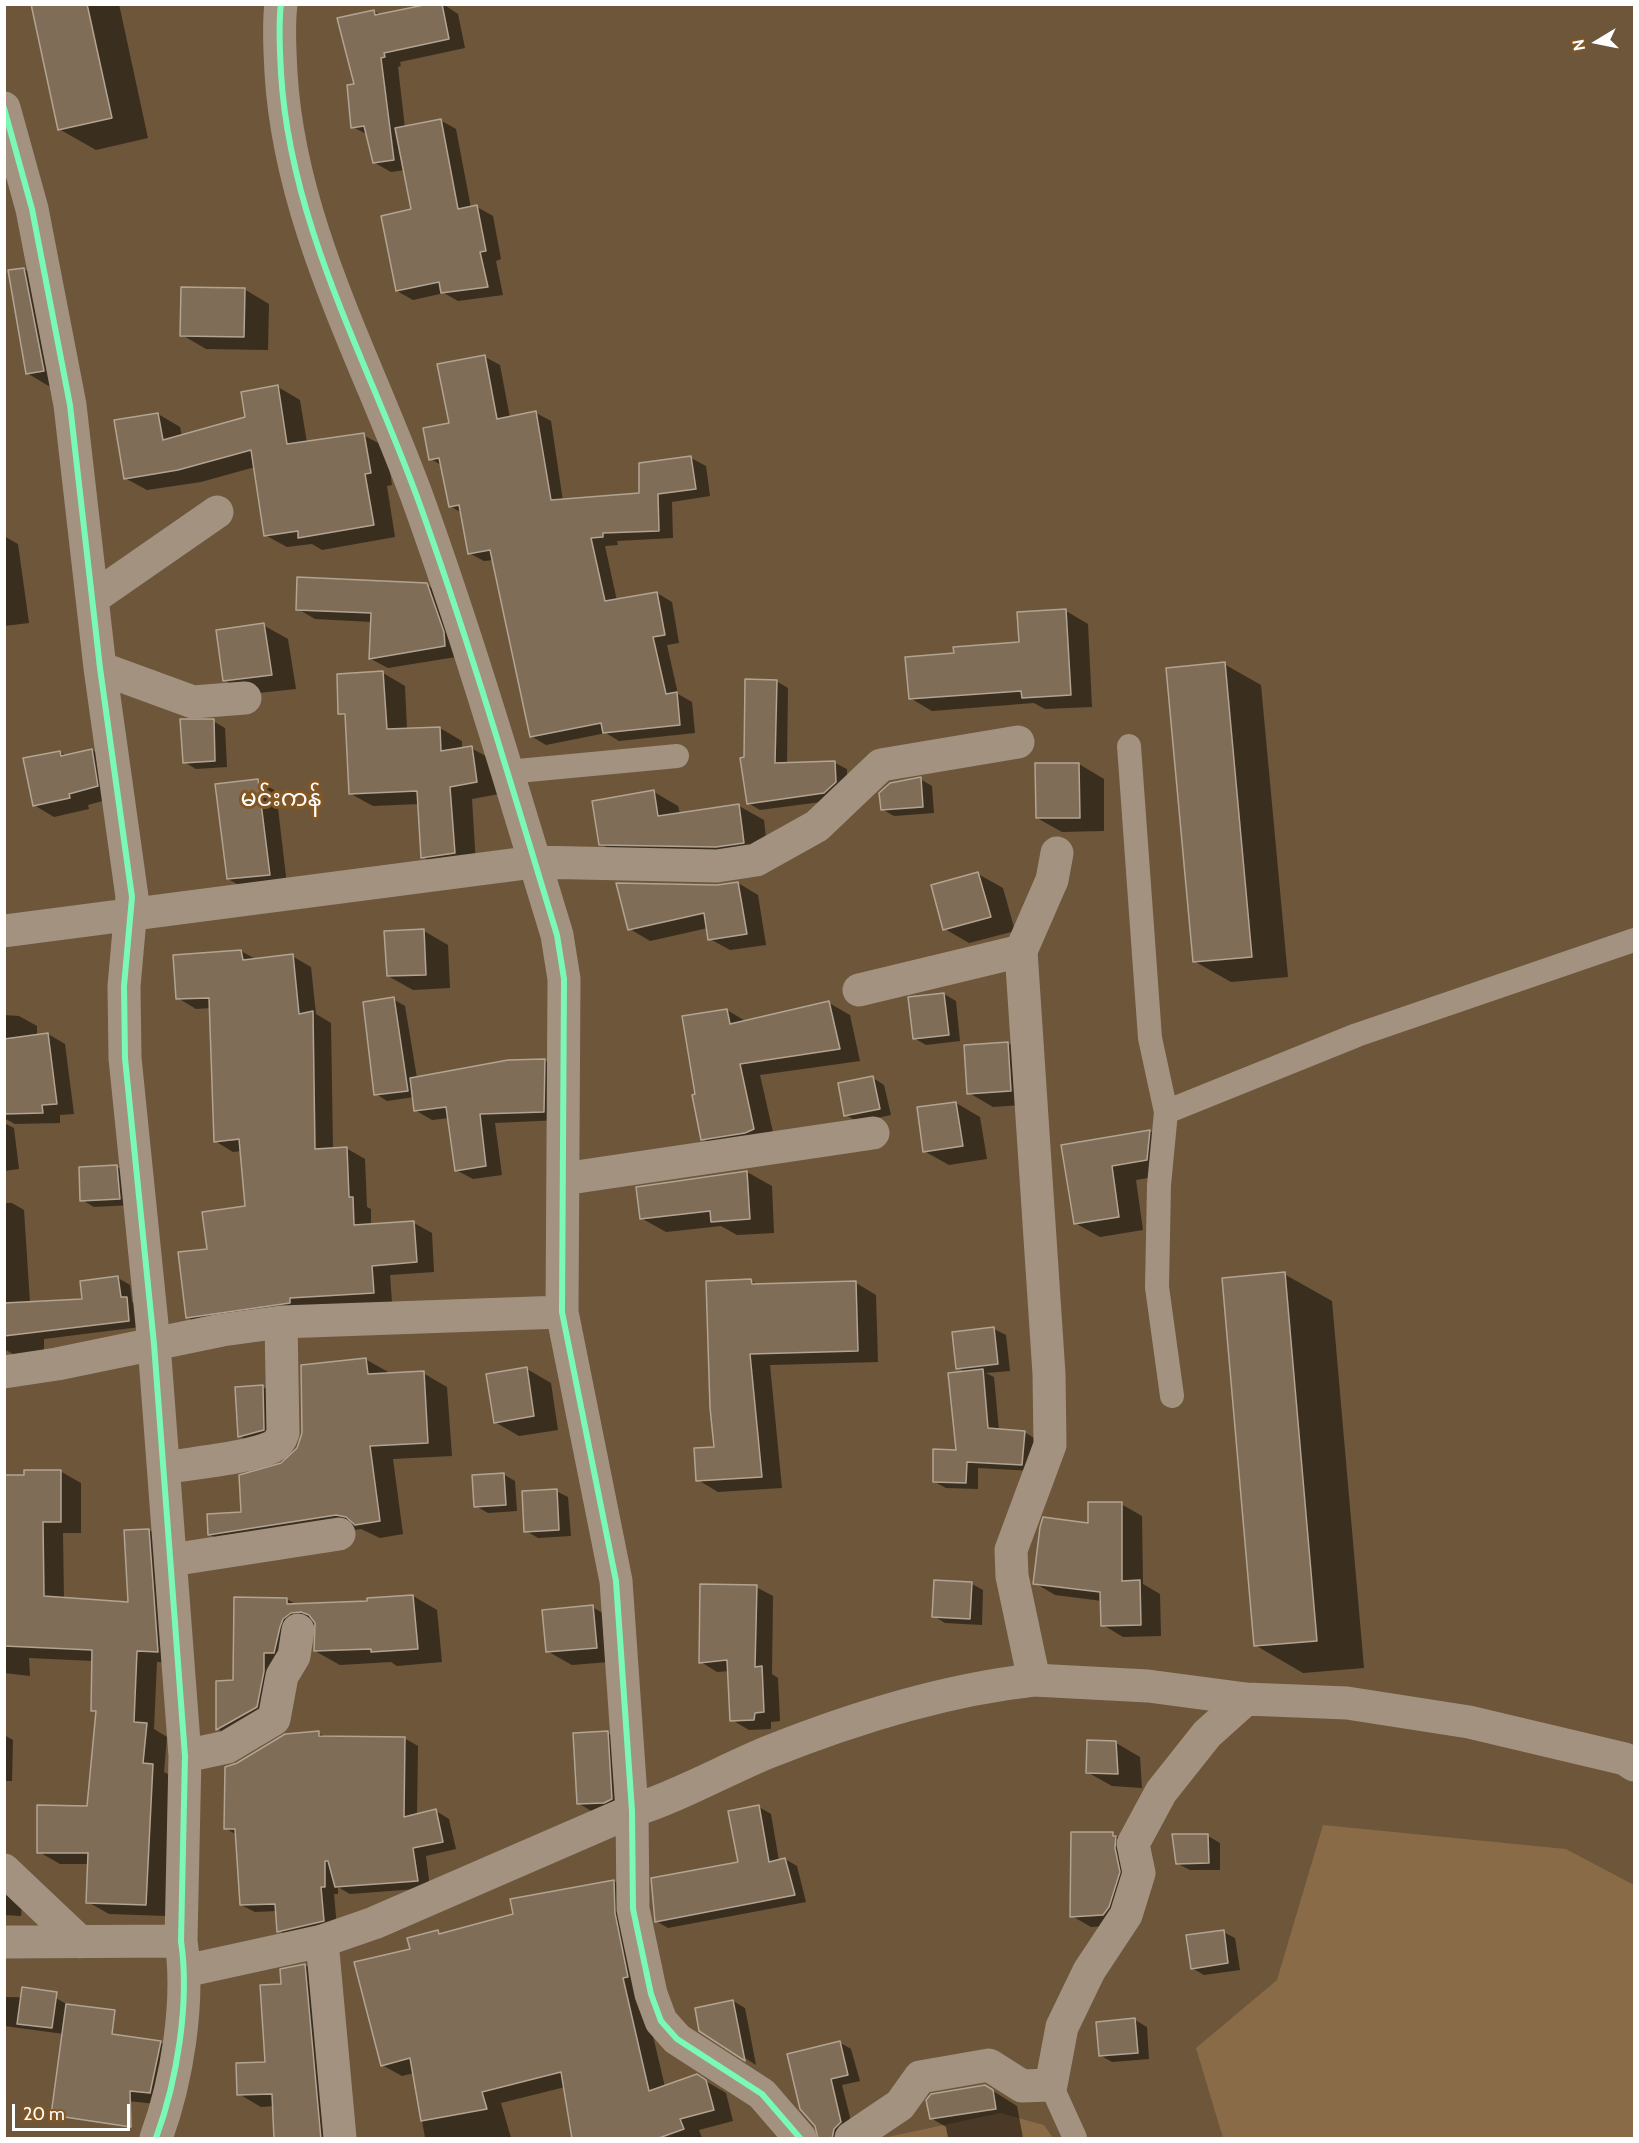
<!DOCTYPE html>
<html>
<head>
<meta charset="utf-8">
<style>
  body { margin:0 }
  #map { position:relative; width:1639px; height:2143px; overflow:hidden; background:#6d563a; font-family:Cabin,sans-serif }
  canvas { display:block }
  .frame { position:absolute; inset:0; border:6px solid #fff; pointer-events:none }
  .north { position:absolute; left:1567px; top:12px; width:60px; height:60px; -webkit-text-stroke:4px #835724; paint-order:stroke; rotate:260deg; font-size:16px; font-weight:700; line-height:24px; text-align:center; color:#fff }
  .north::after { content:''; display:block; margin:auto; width:21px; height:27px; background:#fff; clip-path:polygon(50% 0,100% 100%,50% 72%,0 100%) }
  .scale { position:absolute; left:12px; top:2104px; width:118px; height:27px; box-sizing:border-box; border:3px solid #fff; border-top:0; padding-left:8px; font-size:18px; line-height:21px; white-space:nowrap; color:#fff; -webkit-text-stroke:4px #835724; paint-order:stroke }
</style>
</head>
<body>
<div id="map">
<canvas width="1639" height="2143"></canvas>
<div class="frame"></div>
<div class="north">N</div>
<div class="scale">20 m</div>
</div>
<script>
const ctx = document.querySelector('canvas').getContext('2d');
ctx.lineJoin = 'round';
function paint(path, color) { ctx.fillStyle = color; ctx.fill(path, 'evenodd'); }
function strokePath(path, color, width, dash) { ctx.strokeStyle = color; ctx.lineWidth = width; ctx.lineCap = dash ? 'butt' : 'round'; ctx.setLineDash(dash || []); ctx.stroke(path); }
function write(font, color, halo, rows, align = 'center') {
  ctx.font = font + ' Cabin,"Noto Sans Myanmar",sans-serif'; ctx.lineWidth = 6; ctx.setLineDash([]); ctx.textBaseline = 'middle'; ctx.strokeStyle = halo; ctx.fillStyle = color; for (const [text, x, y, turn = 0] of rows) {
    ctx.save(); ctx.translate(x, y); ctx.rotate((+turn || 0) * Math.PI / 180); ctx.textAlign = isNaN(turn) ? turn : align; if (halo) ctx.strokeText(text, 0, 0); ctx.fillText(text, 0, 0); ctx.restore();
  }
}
paint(new Path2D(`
  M1323,1825L1566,1849L1634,1885V2138H1223L1196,2048L1277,1980Z
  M1000,2113L1044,2125L1053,2138H883Z`), '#8a6b48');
paint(new Path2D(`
  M32,4H119L148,138L96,150L59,129Z
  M443,4L458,14L465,48L400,62L401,66L398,67L405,128L440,120L456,129L471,208L477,207L493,216L501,259L496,261L503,295L458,301L444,293L413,300L397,291L412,210L405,170L391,172L375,163L368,135L353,127L355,85L374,11L381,15Z
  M24,269L49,283L52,388L27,373Z
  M244,289L269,304L268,350L206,349L182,335Z
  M485,357L500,365L510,418L536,413L551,421L563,501L640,494L691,458L706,466L710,496L672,502L673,538L617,541L618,545L605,546L617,601L657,593L672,602L679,643L667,645L678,694L692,702L695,733L619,741L606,733L546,745L531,736L494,560L484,561L469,553L462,513L450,506L441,465L431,459Z
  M278,387L300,400L307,443L363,435L386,447L392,485L387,486L395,537L322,550L312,544L287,547L265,535L255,467L201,482L147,490L125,478L158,414L180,427L182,436L247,418Z
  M4,536L18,544L29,623L4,626Z
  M427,585L444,595L462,656L388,668L371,659L372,622L315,619L298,609Z
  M1066,611L1088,624L1092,707L1045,709L1034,703L932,711L910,698L955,654L1021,643Z
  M263,625L288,639L296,689L249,694L224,680Z
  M1224,664L1261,685L1288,977L1231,982L1194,961Z
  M383,673L405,686L407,730L440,728L462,741V749L471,748L493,760L499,794L472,799L476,865L445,870L423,857L419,804L373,806L351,794L347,717L340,713Z
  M776,681L788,688L787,764L835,763L847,769V789L836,800L760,810L748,803L745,759Z
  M213,721L225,728L227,767L196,769L184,762Z
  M92,750L112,762L117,797L88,805L89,809L54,817L34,805L60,752L67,756Z
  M1079,764L1104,779V831L1062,832L1037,818V765Z
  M920,779L932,786L934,813L894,816L882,809Z
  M258,781L276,791L287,885L246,889L228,879Z
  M654,792L678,806L680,814L739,806L764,820L768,856L625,858L601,844Z
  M978,874L1003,888L1015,931L969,943L945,929Z
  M738,883L758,895L766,945L730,950L710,939L708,928L650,941L630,929L717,886Z
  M424,931L448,945L450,988L413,990L388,976Z
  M241,951L257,960L292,956L311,967L316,1014L331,1023L333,1149L346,1148L365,1159L367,1207L371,1209V1225L414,1223L432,1233L434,1272L390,1275L392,1302L206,1328L187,1317L209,1250L247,1208L241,1151L233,1152L215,1141L211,1008L196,1009L178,998ZM231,1138L246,1139L231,1141Z
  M944,994L956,1001L960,1041L926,1045L914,1038Z
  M393,999L405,1006L417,1078L544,1060L561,1070L560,1120L495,1123L502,1175L473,1179L456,1170L449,1118L432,1120L415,1110L414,1097L387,1101L376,1094Z
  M829,1003L850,1015L860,1061L760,1075L775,1141L724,1151L703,1139L697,1096L727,1010L747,1022Z
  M4,1015L19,1016L37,1026V1036L48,1034L65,1044L74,1114L60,1115V1123L15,1124L4,1118Z
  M1008,1043L1032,1057L1036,1104L993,1107L969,1093Z
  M873,1078L884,1085L891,1115L858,1122L846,1115Z
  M956,1103L980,1117L987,1159L949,1165L924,1151Z
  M4,1123L14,1128L19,1169L4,1171Z
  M1150,1131L1174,1146L1171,1174L1136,1180L1143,1230L1100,1237L1075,1223L1063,1146Z
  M117,1167L129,1174L132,1205L94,1207L82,1200Z
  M747,1172L772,1186L774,1233L737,1235L721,1226L666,1232L641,1218L638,1188Z
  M4,1203H12L24,1210L30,1303L84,1300L118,1278L130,1285L132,1302L138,1305L140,1327L44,1339V1353L13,1354L4,1349Z
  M1284,1274L1332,1301L1364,1668L1303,1673L1255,1645Z
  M751,1281L759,1285L856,1283L876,1295L878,1362L770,1365L782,1488L718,1492L698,1480L716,1448Z
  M994,1329L1006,1335L1010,1371L986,1373L994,1377L999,1431L1024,1432L1036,1439L1034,1471L978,1468V1489L946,1488L935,1482L958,1451L966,1372L958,1368L954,1333Z
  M365,1359L390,1373H423L447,1387L452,1456L393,1459L403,1534L380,1538L361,1529L234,1548L209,1534L242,1514L298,1449Z
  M527,1369L551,1383L558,1430L519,1436L495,1422Z
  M263,1387L288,1401L264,1450L240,1436Z
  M60,1471L81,1483V1533H63L64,1599L130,1604L149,1530L170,1542L179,1663L157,1662L154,1729L167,1737L164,1772L173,1777L167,1916L109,1914L88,1902L89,1864H60L39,1852L88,1808L97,1713L92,1710L93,1661L29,1658L30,1676L4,1673V1477Z
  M503,1474L515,1481L517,1511L488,1513L476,1506Z
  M556,1491L568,1497L571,1536L538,1538L526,1531Z
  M1121,1504L1142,1516L1143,1584L1160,1594L1161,1636L1123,1637L1103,1625L1102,1601L1055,1595L1035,1583L1090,1524Z
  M972,1584L983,1590L982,1625L945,1623L934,1616Z
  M756,1587L773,1596L772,1674L778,1678L780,1721L771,1722V1729L749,1730L732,1720L729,1671L717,1672L701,1662Z
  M413,1596L437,1610L442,1662L397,1666L391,1662L340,1665L315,1651L317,1626L308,1632L242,1743L218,1729L217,1682H235L287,1599L297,1605L369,1603Z
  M592,1607L617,1621L621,1661L572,1665L547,1651Z
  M318,1733L326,1737L404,1738L418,1746L417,1815L436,1811L449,1819L456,1849L426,1856L430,1888L350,1894L338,1887V1894H334L337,1928L292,1938L279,1931L277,1911L255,1912L241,1905L237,1835L225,1828Z
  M607,1733L632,1747L636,1813L603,1818L578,1803Z
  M4,1735L13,1740L12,1781H4Z
  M1116,1743L1140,1757L1142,1788L1112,1786L1087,1772Z
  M759,1807L771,1814L779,1861L785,1859L797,1866L806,1902L668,1928L656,1921L740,1864Z
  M1113,1834L1131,1845L1122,1925L1091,1927L1072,1916Z
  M1208,1836L1220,1843V1870H1190L1178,1864Z
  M614,1881L634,1893L642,1989L665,2087L697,2076L726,2093L733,2121L699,2130L702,2138H574L565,2087L501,2103L511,2138H421H425L414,2073L402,2076L382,2065L412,1950L438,1932L442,1934L515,1915Z
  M4,1882L22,1906L21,1916L4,1915Z
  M1223,1932L1235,1938L1240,1970L1204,1975L1192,1968Z
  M305,1965L327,1978L344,2138H276L274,2106L261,2107L239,2094L267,2064L282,1985Z
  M4,1997L56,1998L68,2005L64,2034L4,2026Z
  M733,2001L745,2008L756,2065L701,2030Z
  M1135,2020L1147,2027L1149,2059L1112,2062L1100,2055Z
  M102,2034L160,2042L185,2056L175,2106L128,2101Z
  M839,2042L851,2049L860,2081L842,2085L853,2129L845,2138H819L820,2134L801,2108Z
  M985,2086L1017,2106L1023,2138H948L946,2127L931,2118Z`), '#0007');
const building = new Path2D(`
  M31,4H87L112,118L58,130Z
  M429,4H442L449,39L384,53L385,57L381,58L394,160L373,163L364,126L351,128L347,85L354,84L337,18L374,10L375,15Z
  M441,119L458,209L477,205L486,251L480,252L488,287L441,293L439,282L396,291L381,216L411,209L395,128Z
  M24,268L44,371L26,374L8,270Z
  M181,287L245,288L244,337L180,336Z
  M485,355L497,419L536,411L551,500L639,493V463L691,456L696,489L658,494L659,531L603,533V537L591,538L605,601L657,592L665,635L653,637L666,694L677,692L680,725L603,733L601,723L530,737L490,550L468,554L459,505L449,507L439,458L429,460L423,428L449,423L437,364Z
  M278,385L287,444L364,433L371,473L365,474L374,525L298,538V531L264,536L251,450L178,470L124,479L114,420L158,413L163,440L245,417L241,392Z
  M297,577L427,583L444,632L445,646L369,659L371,613L296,610Z
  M1066,609L1071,695L1022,698L1021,691L909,699L905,657L954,653L953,647L1019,642L1017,612Z
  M264,623L272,675L223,681L216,630Z
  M1225,662L1252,957L1193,962L1166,668Z
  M383,671L387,729L440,727L441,751L472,746L477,782L450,787L455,853L421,858L417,791L349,794L345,714H338L337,674Z
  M745,679L777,680L775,763L835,761L836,782L824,793L747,804L740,758L744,757Z
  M180,719H214L215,761L183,763Z
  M92,749L98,786L69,794L70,798L33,806L23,758L60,751L61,756Z
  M1035,763H1079L1080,818H1036Z
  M921,777L923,807L881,810L879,793L890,783Z
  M258,779L270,875L227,879L215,784Z
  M654,790L658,816L739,804L744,843L716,847L599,845L592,801Z
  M978,872L991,917L943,930L931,885Z
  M738,882L747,934L708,940L704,913L628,930L616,883L717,885Z
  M424,929L426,975L387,976L384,931Z
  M241,950L243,960L293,954L299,1014L313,1011L315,1149L347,1147L349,1197H353L354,1225L414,1221L417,1262L372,1266L374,1293L290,1298V1303L186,1318L178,1252L207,1249L202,1212L245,1206L239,1139L214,1142L209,998L176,999L173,955Z
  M944,993L949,1035L913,1039L908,997Z
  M394,997L408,1091L374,1095L363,1002Z
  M829,1001L840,1049L740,1064L754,1129L745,1133L701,1140L692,1095L695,1094L682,1016L727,1009L730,1024Z
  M48,1033L57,1104L42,1105L43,1113L4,1114V1039Z
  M1008,1042L1011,1091L967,1094L964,1045Z
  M545,1059L544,1112L480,1114L486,1166L455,1171L446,1107L414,1111L410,1078L508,1060Z
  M873,1076L880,1109L844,1116L838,1083Z
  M956,1102L963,1146L923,1152L917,1107Z
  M1150,1130L1147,1160L1112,1166L1119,1217L1074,1224L1061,1145Z
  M117,1165L120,1199L80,1201L79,1167Z
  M747,1171L750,1219L711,1222L710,1211L640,1219L636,1187Z
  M1285,1272L1317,1641L1254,1646L1222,1278Z
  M118,1276L121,1297H127L129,1321L4,1336V1303L82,1299L80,1281Z
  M751,1279L752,1284L856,1281L858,1351L750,1354L762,1477L696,1481L694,1448L714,1447L710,1408L706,1281Z
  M994,1327L998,1364L956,1369L952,1332Z
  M366,1358L368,1374L424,1371L428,1443L370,1446L380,1521L355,1525L346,1517L336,1515L208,1535L207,1514L241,1512L239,1475L281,1463L297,1448L302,1433L301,1365Z
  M527,1367L534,1416L494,1423L486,1374Z
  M983,1369L988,1428L1025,1431L1022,1465L967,1462L966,1483L933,1482V1449L956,1450L948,1373Z
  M263,1385L264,1430L238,1437L235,1387Z
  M24,1470H61V1522H43L44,1596L128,1602L124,1530L149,1529L158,1652L137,1651L134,1722L147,1723L143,1763L153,1764L146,1905L86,1903L88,1853H37V1805L87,1806L96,1711H91L92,1650L4,1646V1475H24Z
  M504,1473L506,1505L474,1507L472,1475Z
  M557,1489L559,1530L524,1532L522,1491Z
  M1088,1502H1122V1581L1140,1580L1141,1625L1101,1626L1100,1592L1033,1584L1040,1527L1043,1517L1088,1523Z
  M934,1580L972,1582L970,1619L932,1617Z
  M700,1584L757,1585L755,1667L762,1666L764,1712L755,1713L754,1720L730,1721L727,1660L699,1663Z
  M413,1595L418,1649L371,1652V1649L314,1651L315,1623L309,1615L301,1612L291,1613L283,1619L280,1627L274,1653H264V1671L257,1707L216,1730V1681L233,1680L234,1597L287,1598V1604L367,1601V1598Z
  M593,1605L597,1648L546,1652L542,1610Z
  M319,1731V1736L405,1737L404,1817L436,1809L443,1842L413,1848L418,1881L335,1887L328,1861H325V1887H321L324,1921L277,1932L275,1904L240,1905L235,1829H224L225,1767L237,1763L285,1734Z
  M608,1731L612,1799L604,1803L577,1804L573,1733Z
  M1087,1740L1116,1741L1118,1774L1086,1773Z
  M759,1805L769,1862L785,1858L795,1895L655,1922L651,1878L738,1862L728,1811Z
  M1071,1832H1113V1836H1116L1115,1848L1120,1872L1109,1907L1103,1915L1070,1917Z
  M1172,1834H1208L1209,1863L1176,1864Z
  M614,1880L615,1913L628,1977L623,1978L649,2091L697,2074L706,2080L714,2110L680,2119L684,2129L656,2139H572L561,2072L482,2092L487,2109L421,2121L410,2058L381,2066L354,1962L410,1949L407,1938L438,1930L439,1934L513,1914L510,1899Z
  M1224,1930L1228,1963L1191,1969L1186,1935Z
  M305,1964L321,2139H274L272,2094L237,2095L236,2063L265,2062L260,1985L281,1984L280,1969Z
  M22,1987L57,1992L52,2028L17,2024Z
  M733,2000L745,2061L699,2031L695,2008Z
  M66,2004L115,2010L112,2034L161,2041L150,2093L130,2091L131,2127L51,2115Z
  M1135,2018L1138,2053L1099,2056L1096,2022Z
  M840,2041L848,2075L831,2079L841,2122L834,2129L832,2139H818L815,2126L800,2109L787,2054Z
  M985,2085L993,2090L996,2109L930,2119L926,2100L931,2094Z`);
paint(building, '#806d57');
strokePath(building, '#b2a493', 1.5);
strokePath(new Path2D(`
  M1129,746L1150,1038L1166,1112
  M507,772L677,756
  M1172,1396L1157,1287L1159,1185L1166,1112L1357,1035L1634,940
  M1051,2085L1075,2138`), '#a39280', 24);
strokePath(new Path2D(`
  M281,4C278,27 280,50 281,73C290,226 369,363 420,505C471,647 513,791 557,935L564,979L562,1312L616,1581L632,1811L633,1909L651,1994L661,2021L677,2039L762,2094L800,2138
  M4,108L32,209L70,405L100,668L132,897L124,986L125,1058L154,1344L185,1756L181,1941C190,2002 177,2081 156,2138
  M93,598L217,512
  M100,668L193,702L245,698
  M4,931L534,862L717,866L756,860L817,826L881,765L1018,742
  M859,990L1021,951
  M563,1179L873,1133
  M4,1372L57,1364L222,1330L281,1322L562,1312
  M164,1468C193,1463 248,1458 272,1447C278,1444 281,1439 283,1433L281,1322
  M171,1560L339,1534
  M1034,1680L1148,1686L1246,1699L1347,1703L1469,1722L1625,1759L1634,1765
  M185,1756L227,1747L274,1719L282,1676L294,1656L298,1630
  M4,1870L80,1942
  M322,1941L340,2138
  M4,1942L181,1941
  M185,1971L322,1941L374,1923L632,1811C679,1796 721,1772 766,1753C851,1719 942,1690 1034,1680L1012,1576L1011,1550L1050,1445L1049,1374L1021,951L1052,880L1057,853
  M851,2138L900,2105L920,2077L989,2065L1022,2086L1051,2085L1062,2027L1089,1971L1126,1915L1139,1873L1133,1844L1161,1792L1207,1734L1246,1699`), '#a39280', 33);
strokePath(new Path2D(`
  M281,4C278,27 280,50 281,73C290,226 369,363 420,505C471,647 513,791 557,935L564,979L562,1312L616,1581L632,1811L633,1909L651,1994L661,2021L677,2039L762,2094L800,2138
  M4,108L32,209L70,405L100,668L132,897L124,986L125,1058L154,1344L185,1756L181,1941C190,2002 177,2081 156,2138`), '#7af9b4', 6);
write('24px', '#fff', '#835724', [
  ["မင်းကန်",281,799]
]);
</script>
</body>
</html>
